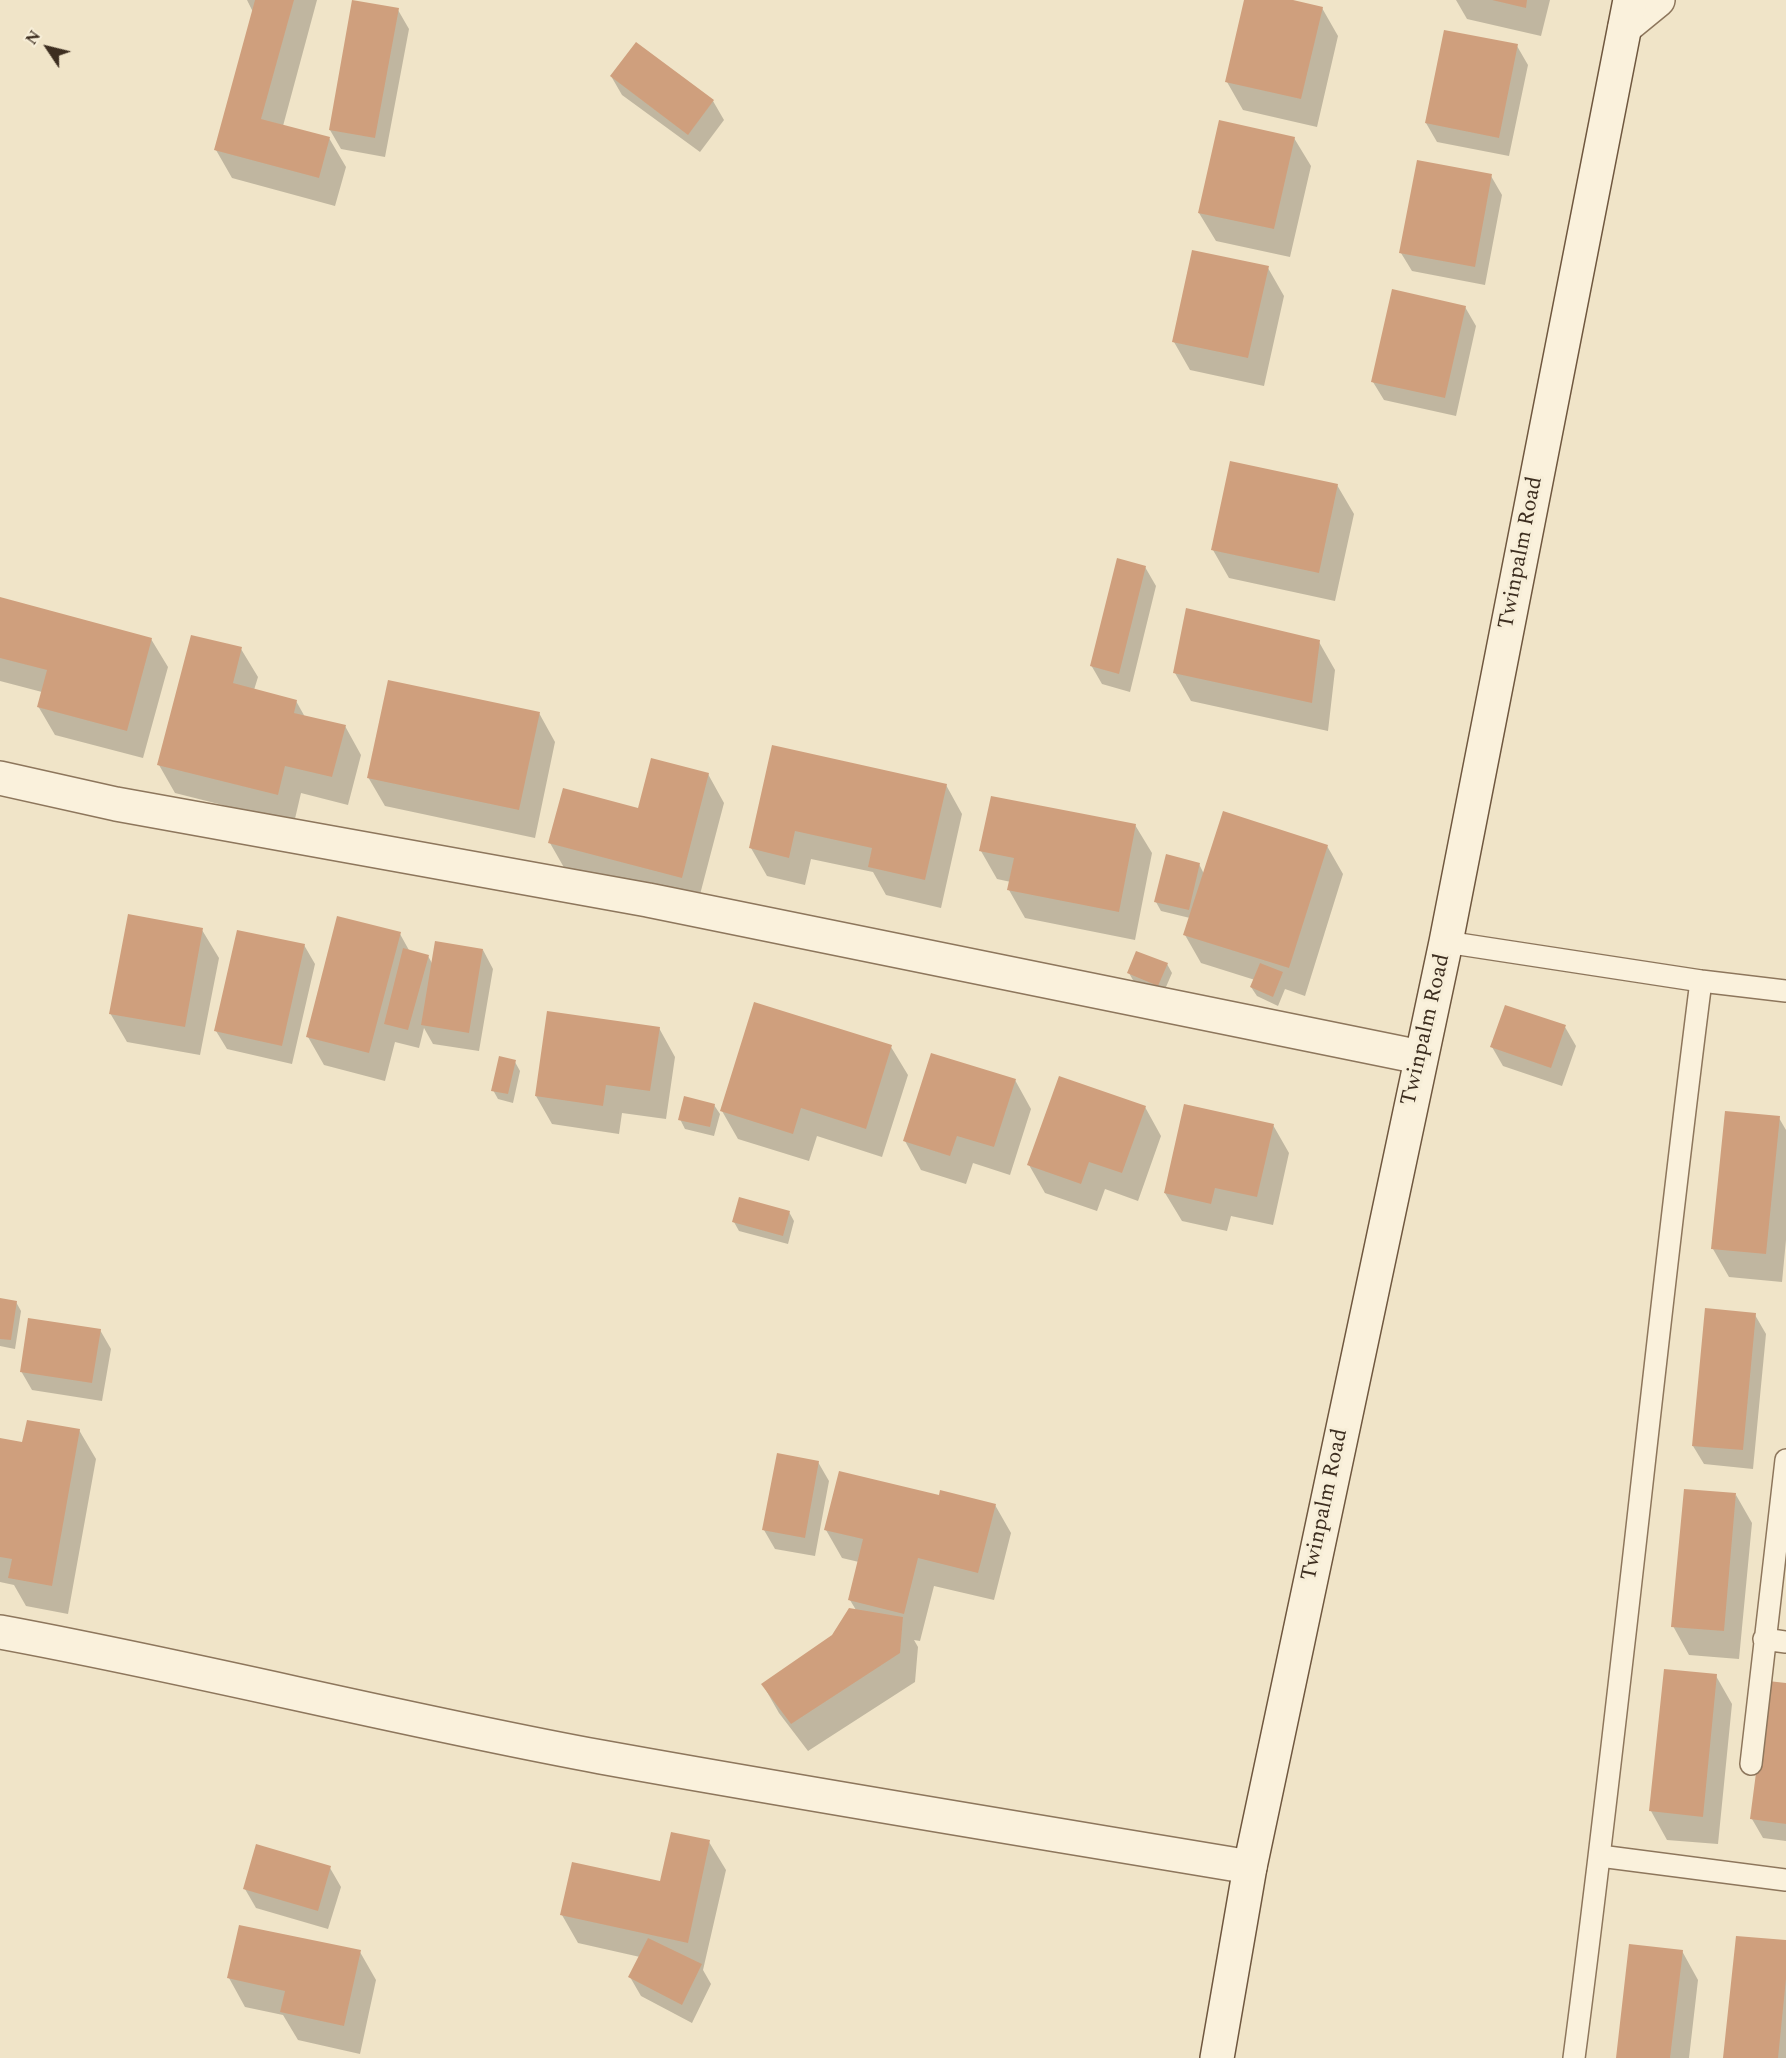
<!DOCTYPE html>
<html>
<head>
<meta charset="utf-8">
<style>
  body { margin:0 }
  #map { position:relative; width:1786px; height:2058px; overflow:hidden; background:#f0e4c8; font-family:Spectral,serif }
  canvas { display:block }
  .north { position:absolute; left:18px; top:18px; width:60px; height:60px; -webkit-text-stroke:4px #f7eed8; paint-order:stroke; rotate:305deg; font-size:16px; font-weight:700; line-height:24px; text-align:center; color:#3d2e20 }
  .north::after { content:''; display:block; margin:auto; width:21px; height:27px; background:#3d2e20; clip-path:polygon(50% 0,100% 100%,50% 72%,0 100%) }
</style>
</head>
<body>
<div id="map">
<canvas width="1786" height="2058"></canvas>
<div class="north">N</div>
</div>
<script>
const ctx = document.querySelector('canvas').getContext('2d');
ctx.lineJoin = 'round';
function paint(path, color) { ctx.fillStyle = color; ctx.fill(path, 'evenodd'); }
function strokePath(path, color, width, dash) { ctx.strokeStyle = color; ctx.lineWidth = width; ctx.lineCap = dash ? 'butt' : 'round'; ctx.setLineDash(dash || []); ctx.stroke(path); }
function write(font, color, halo, rows, align = 'center') {
  ctx.font = font + ' Spectral,serif'; ctx.lineWidth = 6; ctx.setLineDash([]); ctx.textBaseline = 'middle'; ctx.strokeStyle = halo; ctx.fillStyle = color; for (const [text, x, y, turn = 0] of rows) {
    ctx.save(); ctx.translate(x, y); ctx.rotate((+turn || 0) * Math.PI / 180); ctx.textAlign = isNaN(turn) ? turn : align; if (halo) ctx.strokeText(text, 0, 0); ctx.fillText(text, 0, 0); ctx.restore();
  }
}
paint(new Path2D(`
  M247,0H317L283,126L329,138L346,167L335,206L232,178L216,150L253,12Z
  M1245,0H1286L1322,8L1338,36L1317,127L1243,110L1227,82Z
  M1456,0H1550L1541,36L1467,19Z
  M398,10L409,29L385,157L341,149L330,130Z
  M1517,46L1528,65L1509,156L1437,142L1426,123Z
  M611,76L713,101L724,120L700,152L622,95Z
  M1294,138L1311,166L1290,257L1216,241L1199,213Z
  M1491,176L1502,195L1485,285L1412,271L1401,253Z
  M1268,268L1284,296L1264,386L1190,370L1174,342Z
  M1465,307L1476,326L1456,416L1384,400L1373,382Z
  M1337,485L1354,514L1335,601L1229,578L1213,550Z
  M1145,567L1156,586L1130,692L1102,684L1091,665Z
  M0,599L151,639L168,667L143,758L55,735L38,706L42,692L0,681Z
  M1319,642L1335,670L1328,731L1191,701L1175,673Z
  M241,649L258,677L254,690L296,701L305,717L345,726L361,755L348,805L301,793L294,823L175,793L159,765Z
  M539,713L555,742L535,838L385,806L368,777Z
  M773,747L946,785L962,814L941,908L886,895L873,872L811,859L805,885L767,876L751,848Z
  M708,774L724,803L697,906L566,871L550,843L639,810Z
  M1135,825L1152,853L1135,940L1025,918L1009,890L1011,882L997,879L981,851Z
  M1327,846L1343,874L1305,996L1285,989L1278,1006L1257,996L1251,987L1255,980L1201,963L1185,935L1190,918L1161,911L1156,902L1199,864L1204,874Z
  M202,930L219,958L200,1055L127,1042L110,1013Z
  M400,934L410,952L428,956L433,965L483,950L493,969L479,1051L433,1044L424,1028L419,1048L395,1042L385,1081L324,1065L308,1037Z
  M304,945L315,964L292,1064L227,1049L216,1031Z
  M1167,964L1172,973L1163,994L1134,982L1129,973Z
  M1565,1027L1576,1046L1562,1086L1503,1066L1492,1047Z
  M659,1028L675,1057L666,1119L622,1113L619,1134L552,1124L536,1096Z
  M891,1047L908,1075L882,1157L817,1136L809,1161L738,1139L722,1111Z
  M515,1062L520,1071L513,1103L498,1099L493,1090Z
  M1015,1080L1031,1109L1010,1175L973,1163L966,1184L921,1170L905,1141Z
  M714,1105L720,1114L714,1136L685,1129L680,1119Z
  M1145,1107L1161,1136L1138,1201L1105,1189L1097,1211L1045,1193L1029,1165Z
  M1779,1118L1786,1130V1240L1782,1282L1729,1277L1713,1249Z
  M1273,1125L1289,1153L1273,1225L1231,1216L1227,1231L1182,1221L1165,1193Z
  M789,1212L794,1221L788,1244L739,1231L734,1222Z
  M0,1300L16,1302L21,1311L15,1349L0,1346Z
  M1755,1315L1766,1334L1753,1469L1704,1464L1693,1446Z
  M100,1330L111,1349L102,1401L32,1390L21,1371Z
  M79,1430L96,1459L68,1614L26,1606L14,1585L0,1582V1440L24,1444Z
  M818,1462L829,1481L815,1556L775,1549L764,1530Z
  M1736,1495L1752,1523L1739,1659L1689,1655L1673,1626Z
  M940,1497L995,1505L1011,1533L994,1600L934,1586L920,1641L914,1640L918,1647L915,1682L808,1751L779,1713L763,1685L834,1636L856,1610L850,1600L859,1562L842,1558L826,1530Z
  M1716,1676L1732,1704L1718,1844L1667,1840L1651,1811Z
  M1786,1685V1841L1763,1838L1752,1819Z
  M709,1842L726,1870L703,1970L711,1984L692,2023L641,1996L630,1977L640,1957L578,1943L562,1915L661,1883Z
  M330,1868L341,1887L328,1929L256,1908L245,1889Z
  M1786,1942V2058H1725Z
  M1682,1951L1698,1980L1689,2058H1618Z
  M360,1952L376,1980L360,2054L298,2040L283,2015L245,2007L229,1978Z`), '#0003');
paint(new Path2D(`
  M255,0H294L261,119L330,137L319,178L214,150Z
  M352,0L399,8L375,138L329,130Z
  M1244,0H1293L1323,7L1301,99L1225,82Z
  M1492,0H1527L1526,8Z
  M1444,30L1518,44L1499,138L1425,123Z
  M636,42L714,100L688,135L610,76Z
  M1219,120L1295,137L1274,229L1198,213Z
  M1417,160L1492,174L1475,267L1399,253Z
  M1192,250L1269,266L1248,358L1172,342Z
  M1392,289L1466,306L1445,398L1371,382Z
  M1230,461L1338,484L1319,573L1211,550Z
  M1117,558L1146,566L1119,674L1090,666Z
  M0,597L152,638L127,731L37,707L47,670L0,658Z
  M1186,608L1320,640L1312,703L1173,673Z
  M191,635L242,647L233,683L297,700L294,713L346,725L332,777L285,766L278,795L157,765Z
  M388,680L540,712L519,810L367,778Z
  M772,745L947,784L925,880L868,867L872,848L795,831L789,858L749,848Z
  M651,758L709,773L682,878L548,843L563,788L638,808Z
  M991,796L1136,824L1119,912L1007,890L1014,858L979,851Z
  M1223,811L1328,845L1289,968L1183,935Z
  M1166,854L1200,863L1189,910L1154,902Z
  M128,914L203,928L185,1027L109,1014Z
  M337,916L401,932L369,1053L306,1037Z
  M237,930L305,944L282,1046L214,1031Z
  M435,941L483,949L469,1033L421,1025Z
  M403,948L429,955L408,1030L384,1024Z
  M1136,951L1168,963L1158,986L1127,973Z
  M1260,963L1283,972L1273,997L1250,987Z
  M754,1002L892,1045L866,1129L801,1108L793,1134L720,1111Z
  M1505,1005L1566,1025L1551,1068L1490,1047Z
  M547,1011L660,1027L650,1091L606,1085L603,1106L535,1096Z
  M931,1053L1016,1079L994,1147L957,1136L950,1156L903,1141Z
  M499,1056L516,1060L508,1094L491,1091Z
  M1059,1076L1146,1106L1122,1173L1089,1162L1081,1184L1027,1165Z
  M684,1096L715,1104L710,1127L678,1120Z
  M1184,1104L1274,1124L1257,1197L1215,1188L1211,1204L1164,1193Z
  M1725,1111L1780,1116L1766,1254L1711,1249Z
  M739,1197L790,1211L783,1236L732,1222Z
  M0,1298L17,1301L11,1340L0,1339Z
  M1705,1308L1756,1313L1743,1450L1692,1446Z
  M28,1318L101,1329L92,1383L20,1372Z
  M27,1420L80,1429L52,1586L8,1578L12,1559L0,1557V1438L22,1442Z
  M777,1453L819,1461L805,1538L762,1530Z
  M839,1471L939,1495L940,1490L996,1504L978,1573L918,1558L904,1614L848,1600L863,1539L824,1530Z
  M1684,1489L1736,1493L1724,1631L1671,1627Z
  M849,1608L903,1617L900,1653L791,1724L761,1684L832,1635Z
  M1664,1669L1717,1674L1703,1817L1649,1811Z
  M1768,1681L1786,1683V1824L1750,1819Z
  M671,1832L710,1840L688,1943L560,1915L572,1862L660,1881Z
  M256,1844L331,1866L318,1911L243,1889Z
  M239,1925L361,1950L344,2026L280,2012L285,1991L227,1978Z
  M1736,1936L1786,1940V1979L1778,2058H1723Z
  M648,1938L702,1964L682,2005L628,1977Z
  M1629,1944L1683,1950L1670,2058H1616Z`), '#cf9f7d');
const service = new Path2D(`
  M1446,942L1701,981L1786,991
  M1764,1639L1786,1642
  M1751,1764L1786,1460
  M1600,1856L1786,1880
  M1574,2058C1621,1700 1655,1340 1701,981`);
const minor = new Path2D(`
  M1625,27L1658,0
  M0,778L116,804L648,900L1420,1057
  M0,1632C201,1669 400,1720 601,1757C817,1796 1034,1831 1250,1867`);
const secondary = new Path2D(`
  M1217,2058L1250,1867L1446,942L1630,0`);
strokePath(service, '#8d765c', 24);
strokePath(minor, '#8d765c', 36);
strokePath(secondary, '#6f573f', 36);
strokePath(service, '#faf1dc', 21);
strokePath(minor, '#faf1dc', 33);
strokePath(secondary, '#faf1dc', 33);
write('22px', '#3d2e20', '#f7eed8', [
  ["Twinpalm Road",1522,553,-79],
  ["Twinpalm Road",1427,1030,-77],
  ["Twinpalm Road",1326,1505,-78]
]);
</script>
</body>
</html>
